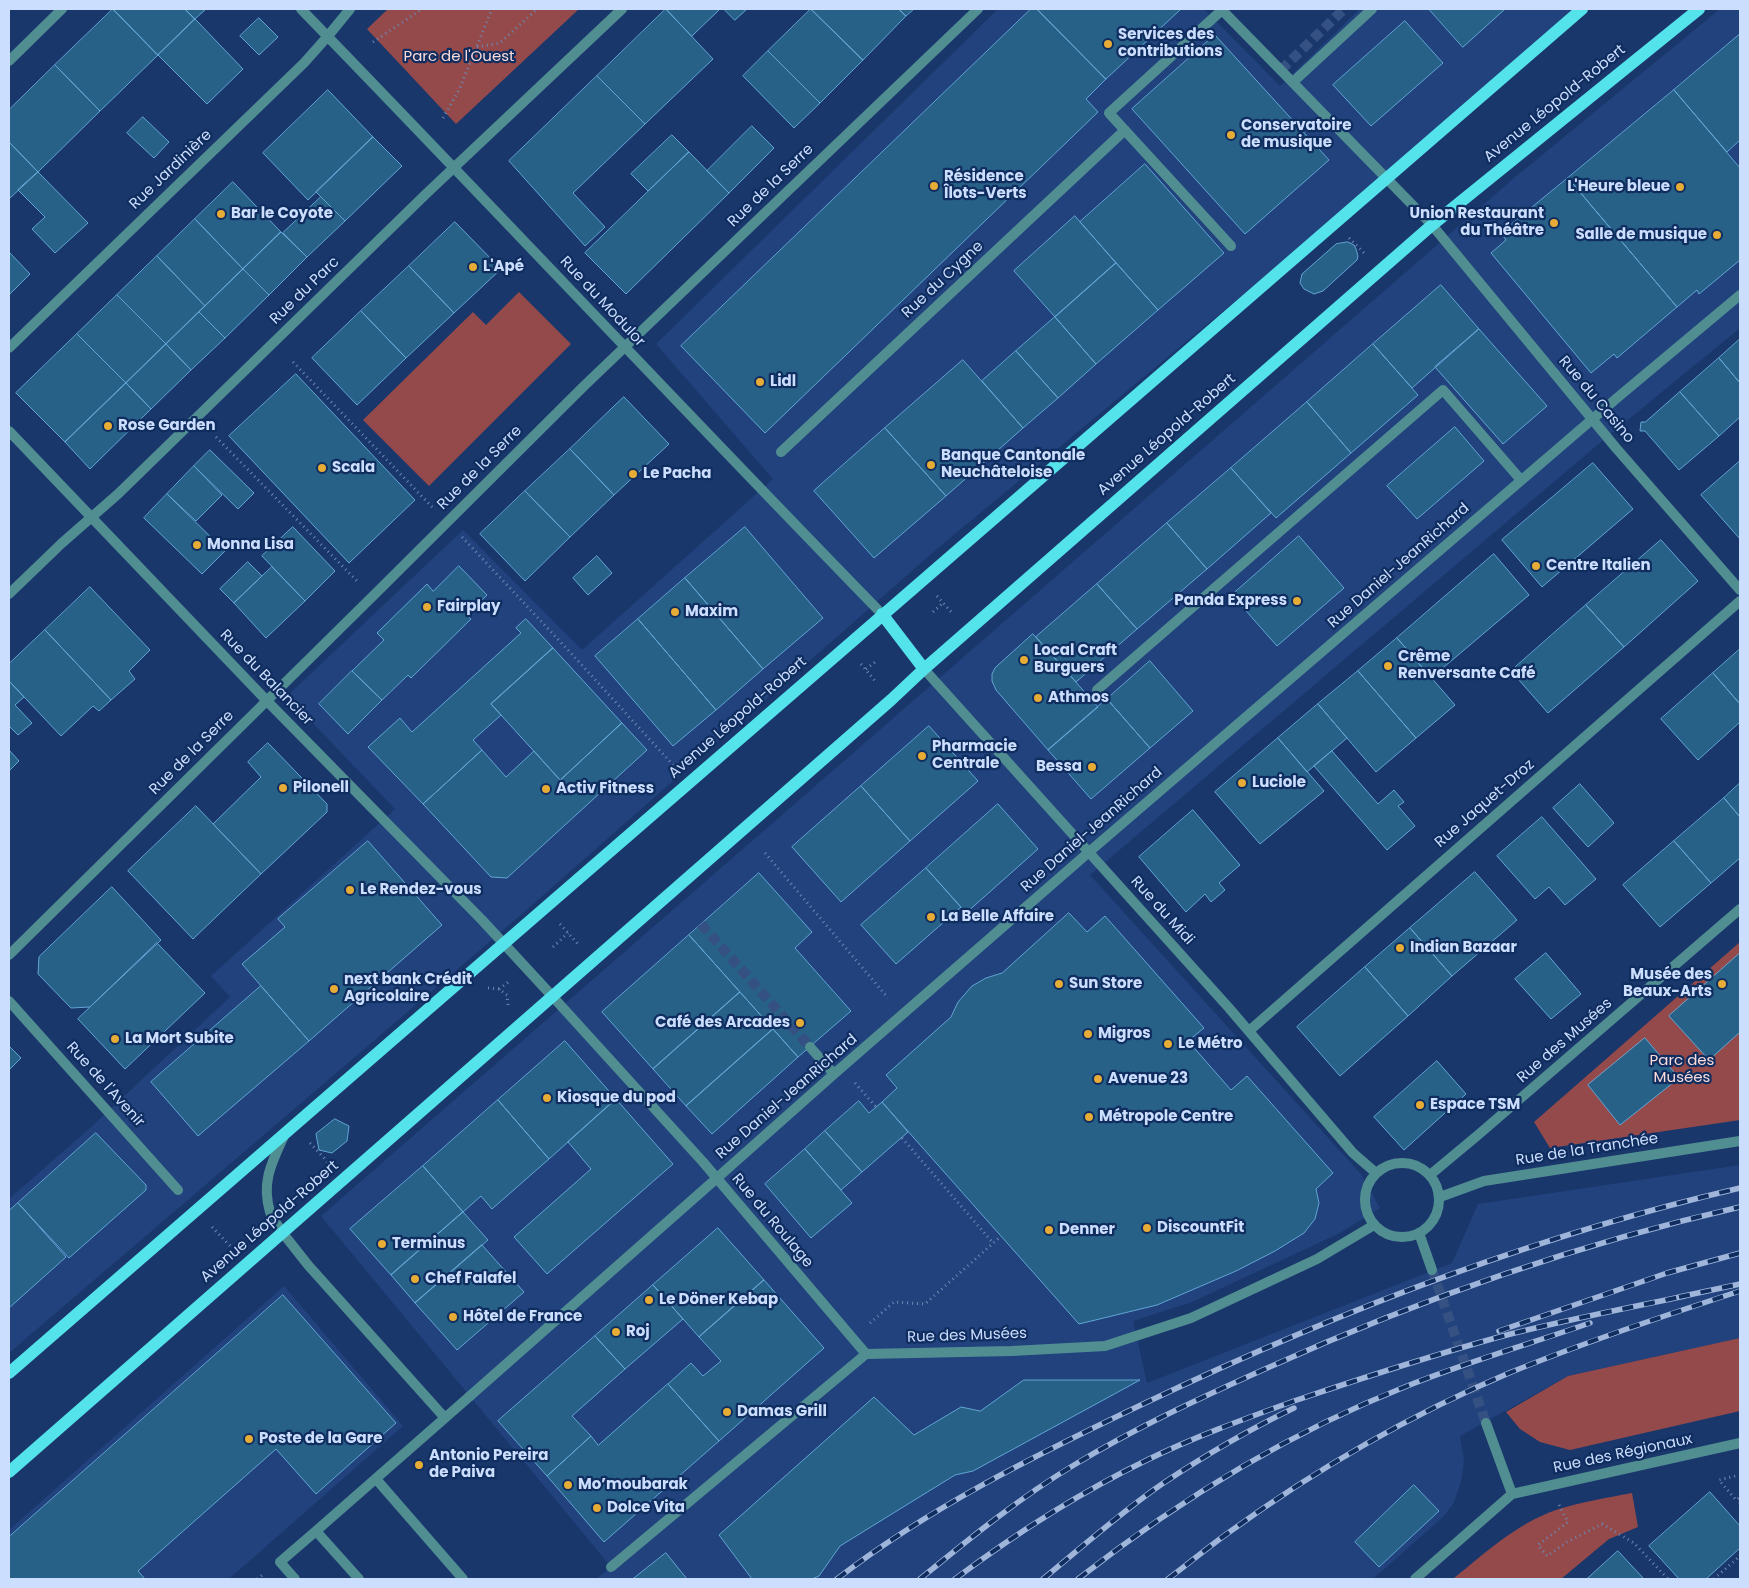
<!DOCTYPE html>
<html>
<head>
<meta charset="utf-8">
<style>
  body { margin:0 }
  #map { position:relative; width:1749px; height:1588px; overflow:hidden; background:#1a376c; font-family:Poppins,sans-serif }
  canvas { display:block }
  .frame { position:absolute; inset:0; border:10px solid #cbdefe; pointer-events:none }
</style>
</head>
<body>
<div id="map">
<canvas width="1749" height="1588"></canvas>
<div class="frame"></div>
</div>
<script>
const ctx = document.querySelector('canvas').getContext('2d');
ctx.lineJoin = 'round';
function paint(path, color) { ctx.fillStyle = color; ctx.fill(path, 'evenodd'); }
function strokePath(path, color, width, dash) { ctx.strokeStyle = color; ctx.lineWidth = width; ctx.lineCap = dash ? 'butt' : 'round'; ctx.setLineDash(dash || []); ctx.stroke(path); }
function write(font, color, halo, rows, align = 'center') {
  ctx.font = font + ' Poppins,sans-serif'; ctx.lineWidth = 4.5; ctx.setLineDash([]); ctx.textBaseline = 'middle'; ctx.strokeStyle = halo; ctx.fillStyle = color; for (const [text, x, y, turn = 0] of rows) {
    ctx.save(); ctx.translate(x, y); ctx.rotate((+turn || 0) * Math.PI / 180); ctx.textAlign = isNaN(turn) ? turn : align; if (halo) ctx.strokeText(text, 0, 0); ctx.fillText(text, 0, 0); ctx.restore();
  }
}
paint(new Path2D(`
  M998,9H1204L1280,86L1360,9H1587L938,548L515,920L9,1353V1199L90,1128L230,997L211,976L395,809L287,696L463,530L582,650L773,479L656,344Z
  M1720,9H1740V328L1595,447L1090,875L1361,1174L1380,1208L1340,1233L1192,1302L1133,1321L1147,1383L1452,1263L1478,1204L1740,1165V1338L1568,1376L1460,1436L1464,1461L1461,1482L1453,1504L1443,1517L1373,1579H596L611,1567L321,1216L1514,178Z
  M284,1286L403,1426L229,1579H9V1530Z`), '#21427d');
paint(new Path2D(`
  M388,9H579L456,124L367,29Z
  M519,292L571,344L429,486L363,420L473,312L486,325Z
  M1740,942V1120L1550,1148L1534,1122Z
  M1740,1338V1411L1570,1450L1540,1442L1520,1429L1506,1412L1568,1376Z
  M1632,1493L1638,1527L1609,1539L1561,1579H1453C1485,1553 1516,1524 1556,1510C1580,1502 1606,1498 1632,1493Z`), '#944a4a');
const building = new Path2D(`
  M113,9L158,55L100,111L55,65Z
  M113,9H185L195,19L158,55Z
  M185,9H206L195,19Z
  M666,9L713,59L645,124L597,76Z
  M666,9H720L692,36Z
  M724,9H747L735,20Z
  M811,9L863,60L820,103L768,51Z
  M811,9H899L906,16L863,60Z
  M899,9H914L906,16Z
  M1031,9H1037L1106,79L1086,99L1098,112L765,433L681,346Z
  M1037,9H1181L1106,79Z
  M1429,9H1503L1504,10L1463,47Z
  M259,18L278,37L259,55L240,36Z
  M195,19L243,69L207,104L158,55Z
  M1405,21L1443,63L1371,126L1333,85Z
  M1740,34V140L1727,152L1674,90Z
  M1215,35L1329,160L1245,234L1132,109Z
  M768,51L820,103L794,128L743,76Z
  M55,65L100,111L38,172L9,142V110Z
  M597,76L645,124L573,193L605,227L585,246L509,161Z
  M328,90L373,137L308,200L263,153Z
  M1674,90L1740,168V260L1699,294L1697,290L1677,307L1568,178Z
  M143,117L169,142L154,158L127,133Z
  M752,126L774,148L729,193L707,171Z
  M672,135L689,152L648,191L631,174Z
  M373,137L402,166L345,221L316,192Z
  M9,142L38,172L9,199Z
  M689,152L729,193L626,294L585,253Z
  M1145,164L1224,253L1158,310L1080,222Z
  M38,172L88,223L55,253L32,229L45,217L18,190Z
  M1568,178L1677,307L1617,358L1614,354L1591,373L1491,253L1506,240L1501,233Z
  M233,182L281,232L243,269L195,219Z
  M321,197L345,221L307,257L283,233Z
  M1075,216L1116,263L1055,317L1014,271Z
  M195,219L243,269L205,306L157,256Z
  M455,222L501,269L454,313L409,266Z
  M281,232L307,257L269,295L243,269Z
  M1348,242L1354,245L1356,249L1358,256L1357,260L1323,291L1314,294L1304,289L1300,283L1302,274L1336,244Z
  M9,252L30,274L9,295Z
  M157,256L205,306L166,344L117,295Z
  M1116,263L1158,310L1096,364L1055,317Z
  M409,266L454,313L406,358L361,311Z
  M243,269L269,295L225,338L199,312Z
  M1441,285L1479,329L1412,388L1373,344Z
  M117,295L166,344L126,383L77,334Z
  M361,311L406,358L357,405L312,358Z
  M199,312L225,338L191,370L166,344Z
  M1055,317L1096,364L1058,398L1016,351Z
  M1479,329L1547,406L1503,444L1435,367Z
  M77,334L126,383L65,442L16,393Z
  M1740,339V383L1719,358Z
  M166,344L191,370L151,409L126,383Z
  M1373,344L1418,395L1351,453L1307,402Z
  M1016,351L1058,398L1023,428L982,381Z
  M1719,358L1740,383V417L1719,436L1680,392Z
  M963,360L1023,428L946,496L885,428Z
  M296,374L415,500L349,563L229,436Z
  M126,383L151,409L90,469L65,442Z
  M1680,392L1719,436L1679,470L1645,431H1640L1641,422H1645Z
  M624,397L669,444L614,495L570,449Z
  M1307,402L1351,453L1276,518L1231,468Z
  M1455,427L1484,461L1417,519L1387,486Z
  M885,428L946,496L874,558L814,491Z
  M570,449L614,495L570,537L525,491Z
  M210,450L254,493L238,509L194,466Z
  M1740,461V539L1701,495Z
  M1593,463L1633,509L1542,587L1502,540Z
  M194,466L222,495L196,521L167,494Z
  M1231,468L1271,513L1207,569L1167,523Z
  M525,491L570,537L525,581L480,534Z
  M167,494L225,551L202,574L144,518Z
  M1167,523L1207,569L1137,629L1097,584Z
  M293,527L335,571L305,601L262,556Z
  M745,527L823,618L763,669L685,578Z
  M1299,536L1344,588L1277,646L1232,595Z
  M1661,540L1698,581L1624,647L1586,605Z
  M1494,554L1529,595L1431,678L1397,638Z
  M597,556L612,573L588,595L573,578Z
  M248,562L262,576L234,603L220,589Z
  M459,566L487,595L467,615L471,619L411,678L408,675L382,700L352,671L384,640L377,633L427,584L433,591Z
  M272,567L305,601L266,638L234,603Z
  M685,578L763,669L716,710L638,619Z
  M1097,584L1137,629L1076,682L1036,637Z
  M90,587L150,650L129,671L135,679L111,700L45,630Z
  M1586,605L1624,647L1548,713L1511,671Z
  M526,619L553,648L491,704L501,715L473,740L482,750L423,804L368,747L400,718L412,732L521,633L516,628Z
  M638,619L716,710L673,746L595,656Z
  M45,630L111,700L99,711L93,706L61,736L9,681V664Z
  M1033,634L1098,707L1048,750L996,690L992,681V674L995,668Z
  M1397,638L1455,705L1416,738L1358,671Z
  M553,648L622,723L560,780L491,704Z
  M1740,649V704L1713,673Z
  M1150,661L1193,711L1150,748L1107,699Z
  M352,671L382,700L348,734L319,704Z
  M1358,671L1416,738L1376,772L1318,704Z
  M1713,673L1740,704V722L1698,760L1661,719Z
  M9,681L24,697L15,705L32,723L18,735L9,726Z
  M1107,699L1150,748L1091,799L1048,750Z
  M1318,704L1347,738L1307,772L1278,738Z
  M622,723L647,750L507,878L491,877L423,804L482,750L506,777L534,751L560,780Z
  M929,726L978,781L910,841L861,786Z
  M1278,738L1324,791L1260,844L1215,792Z
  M268,743L327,804V812L261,874L213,824L261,777L248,762Z
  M9,750L19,761L9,771Z
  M1332,751L1378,804L1394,790L1404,802L1398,806L1415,826L1387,850L1314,766Z
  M1740,783V817L1724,798Z
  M1580,784L1614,823L1588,847L1553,808Z
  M861,786L910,841L841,902L792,847Z
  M1724,798L1740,817V858L1711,883L1674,841Z
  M998,804L1038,849L966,913L926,868Z
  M196,806L261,874L193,939L128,871Z
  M1193,810L1240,865L1219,883L1225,890L1211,902L1205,894L1186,912L1139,857Z
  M1542,817L1596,879L1565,905L1549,887L1535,899L1497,856Z
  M368,841L442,925L309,1041L242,964L285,927L278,919Z
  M1674,841L1711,883L1660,927L1623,885Z
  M926,868L961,907L896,964L861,925Z
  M1475,872L1517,920L1452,976L1410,928Z
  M759,873L812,932L795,948L851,1011L798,1057L689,935Z
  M112,887L161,940L90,1007L71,1008L38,974L39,957Z
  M1069,913L1087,932L1105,916L1204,1028L1188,1041L1231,1090L1247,1076L1333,1173L1316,1189L1319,1203L1315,1219L1304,1233L1275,1251L1236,1271L1157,1305L1079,1324L882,1102L897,1088L886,1075L951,1017L958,1002L972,986L986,978L1002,973Z
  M1410,928L1452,976L1408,1016L1365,967Z
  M689,935L740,992L653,1069L602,1012Z
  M157,943L205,993L125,1069L78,1019Z
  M1546,953L1581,994L1551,1019L1515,979Z
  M1740,953V1032L1709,1060L1669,1016Z
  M1365,967L1408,1016L1340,1076L1297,1027Z
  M261,986L309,1041L198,1136L151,1082Z
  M740,992L773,1029L686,1106L653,1069Z
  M773,1029L798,1057L712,1134L686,1106Z
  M1645,1038L1679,1078L1620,1125L1588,1085Z
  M565,1041L616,1099L549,1159L498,1100Z
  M9,1046L21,1058L9,1070Z
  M1437,1061L1466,1094L1404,1150L1374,1117Z
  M616,1099L673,1164L547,1274L514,1237L591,1169L568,1142Z
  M498,1100L549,1159L492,1209L481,1196L463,1212L423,1166Z
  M859,1101L869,1113L882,1102L908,1132L862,1172L825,1131Z
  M335,1119L349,1126L347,1141L332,1153L319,1150L316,1134Z
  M825,1131L862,1172L841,1190L805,1149Z
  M96,1133L146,1185V1190L69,1258L18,1203Z
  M805,1149L852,1203L811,1238L765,1184Z
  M423,1166L463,1212L391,1275L350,1229Z
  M18,1203L66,1257L9,1308V1211Z
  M463,1212L488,1240L415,1303L391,1275Z
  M718,1228L764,1280L699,1337L653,1285Z
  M482,1245L524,1292L457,1350L415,1303Z
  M764,1280L824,1348L719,1441L668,1384L691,1363L703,1376L721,1361L699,1337Z
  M653,1285L683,1319L625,1369L595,1336Z
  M283,1295L396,1423L316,1494L276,1449L138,1571L145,1579H9V1537Z
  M595,1336L625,1369L572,1416L591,1436L547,1476L498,1421Z
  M1024,1380H1140L973,1471L955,1475L840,1546L819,1576L812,1579H752L719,1535L874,1397L914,1435L961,1407L980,1411Z
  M668,1384L719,1441L604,1542L547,1476L591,1436L598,1445Z
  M1414,1485L1439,1511L1379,1567L1355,1542Z
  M1710,1492L1740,1526V1548L1706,1579H1679L1649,1546Z
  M1618,1551L1644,1579H1587Z
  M666,1553L687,1579H633Z`);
paint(building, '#286187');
strokePath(building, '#62a5d4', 1);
strokePath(new Path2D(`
  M1281,70L1344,9
  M701,924L810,1047`), '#355082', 10, [10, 5]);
strokePath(new Path2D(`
  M1432,1270L1486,1423`), '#355082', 10, [10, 5]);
strokePath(new Path2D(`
  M373,42L422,9
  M477,47L500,43L537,9
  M443,118L459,90L492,9
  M1349,238L1364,253
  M293,362L433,508
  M216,437L357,581
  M462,537L569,651L673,765
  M937,596L953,614
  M933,612L943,603
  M861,664L876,682
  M866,669L878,660
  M765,853L888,998
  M560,924L578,944
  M553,947L568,933
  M488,988L499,989L507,995L508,1005
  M499,989L510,981
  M855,1083L876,1107
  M902,1138L993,1243
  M310,1143L328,1162
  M212,1227L232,1248
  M870,1323L894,1302L925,1304L1000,1237
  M1740,1475L1719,1480L1736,1500L1740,1497
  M1740,1503L1739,1505L1740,1507
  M1559,1505L1568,1522L1538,1545L1547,1556L1567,1542L1602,1524L1634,1543L1668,1579
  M257,1579L264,1574
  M1714,1579L1740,1556`), '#6f88b3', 3, [1, 4]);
strokePath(new Path2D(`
  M1293,82L1372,9
  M1097,690L1443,390L1521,480
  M282,1232L308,1265L445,1418
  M376,1479L463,1579
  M611,1567L866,1354
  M295,1579L280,1562L316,1531
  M359,1579L316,1531L470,1396`), '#518e92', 10);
strokePath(new Path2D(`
  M1222,10L1109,113L1231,246
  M781,452L1125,130
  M9,1001L178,1190
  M810,1047L834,1074
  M717,1178L834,1074L1089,852`), '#518e92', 10);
strokePath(new Path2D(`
  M1221,9L1432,225L1616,448L1740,590
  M9,61L62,9
  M9,348L304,63L328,36L350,9
  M9,594L62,543L118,494L427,193L622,9
  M924,669L1229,1008L1353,1153L1376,1173
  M1089,852L1617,398L1740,295
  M9,955L372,597L584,386L978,9
  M553,997L703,1162L866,1354L1012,1351L1105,1346L1191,1318L1317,1259L1374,1225
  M1249,1031L1740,601
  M1365 1200a37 37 0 1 1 74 0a37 37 0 1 1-74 0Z
  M1430,1175L1478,1135L1740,909
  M1440,1197L1484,1181L1740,1141
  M282,1232C278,1226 273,1219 270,1212C261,1182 272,1162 284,1136
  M1419,1233L1432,1270
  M470,1396L717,1178
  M1486,1423L1512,1494
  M1415,1579L1512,1494L1740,1443`), '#518e92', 10);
strokePath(new Path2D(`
  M301,9C496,210 687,414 882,614
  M9,431L267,701L482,920L553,997`), '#518e92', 10);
strokePath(new Path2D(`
  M882,614L924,669
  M9,1373C534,919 1055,460 1582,9
  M9,1472L891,700L924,669L1432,225L1699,9`), '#54e2eb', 12);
const rail = new Path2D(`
  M1679,1297L1740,1284
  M1499,1331L1667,1273L1740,1253
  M837,1579C930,1507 1036,1455 1143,1404C1334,1313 1533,1236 1740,1188
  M920,1579C969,1539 1019,1498 1074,1465C1135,1428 1200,1398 1265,1369C1418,1300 1577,1244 1740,1207
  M955,1579C1015,1534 1079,1493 1147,1460C1194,1437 1244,1419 1294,1401C1362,1378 1430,1356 1499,1337C1560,1321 1623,1309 1685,1296
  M1043,1579C1082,1547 1120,1513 1162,1484C1204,1456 1248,1430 1294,1408
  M1078,1579C1179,1500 1288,1433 1407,1386C1467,1362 1529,1344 1590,1323
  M1168,1579C1188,1564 1207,1548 1228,1533C1315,1470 1410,1415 1509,1373C1585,1342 1663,1316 1740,1291`);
strokePath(rail, '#9fb5da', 5.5);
strokePath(rail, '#102d60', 4, [11]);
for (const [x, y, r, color] of [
  [1108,44,5,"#e6ac36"],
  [1231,135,5,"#e6ac36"],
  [934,186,5,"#e6ac36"],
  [1680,187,5,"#e6ac36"],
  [221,214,5,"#e6ac36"],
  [1554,223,5,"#e6ac36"],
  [1717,235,5,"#e6ac36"],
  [473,267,5,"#e6ac36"],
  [760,382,5,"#e6ac36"],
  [108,426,5,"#e6ac36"],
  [931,465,5,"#e6ac36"],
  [322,468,5,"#e6ac36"],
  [633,474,5,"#e6ac36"],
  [197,545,5,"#e6ac36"],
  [1536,566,5,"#e6ac36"],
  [1297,601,5,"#e6ac36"],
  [427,607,5,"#e6ac36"],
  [675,612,5,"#e6ac36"],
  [1024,660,5,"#e6ac36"],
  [1388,666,5,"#e6ac36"],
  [1038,698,5,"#e6ac36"],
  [922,756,5,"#e6ac36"],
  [1092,767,5,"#e6ac36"],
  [1242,783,5,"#e6ac36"],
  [283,788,5,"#e6ac36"],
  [546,789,5,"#e6ac36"],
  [350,890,5,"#e6ac36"],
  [931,917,5,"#e6ac36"],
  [1400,948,5,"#e6ac36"],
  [1059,984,5,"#e6ac36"],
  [1722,984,5,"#e6ac36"],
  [334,989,5,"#e6ac36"],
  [800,1023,5,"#e6ac36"],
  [1088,1034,5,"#e6ac36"],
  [115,1039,5,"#e6ac36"],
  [1168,1044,5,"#e6ac36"],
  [1098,1079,5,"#e6ac36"],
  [547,1098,5,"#e6ac36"],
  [1420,1105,5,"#e6ac36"],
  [1089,1117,5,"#e6ac36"],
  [1147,1228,5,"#e6ac36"],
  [1049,1230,5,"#e6ac36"],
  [382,1244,5,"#e6ac36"],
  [415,1279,5,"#e6ac36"],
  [649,1300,5,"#e6ac36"],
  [453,1317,5,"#e6ac36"],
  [616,1332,5,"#e6ac36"],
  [727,1412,5,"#e6ac36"],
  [249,1439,5,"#e6ac36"],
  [419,1465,5,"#e6ac36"],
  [568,1485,5,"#e6ac36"],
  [597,1508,5,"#e6ac36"]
]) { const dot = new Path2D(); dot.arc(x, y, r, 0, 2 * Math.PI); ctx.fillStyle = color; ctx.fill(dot); strokePath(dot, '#102d60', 2); }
write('bold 15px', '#cbdefe', '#102d60', [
  ["Services des",1118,35],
  ["contributions",1118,52],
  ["Conservatoire",1241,126],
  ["de musique",1241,143],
  ["Résidence",944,177],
  ["Îlots-Verts",944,194],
  ["L'Heure bleue",1670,187,"right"],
  ["Bar le Coyote",231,214],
  ["Union Restaurant",1544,214,"right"],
  ["du Théâtre",1544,231,"right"],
  ["Salle de musique",1707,235,"right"],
  ["L'Apé",483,267],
  ["Lidl",770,382],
  ["Rose Garden",118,426],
  ["Banque Cantonale",941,456],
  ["Neuchâteloise",941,473],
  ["Scala",332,468],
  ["Le Pacha",643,474],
  ["Monna Lisa",207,545],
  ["Centre Italien",1546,566],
  ["Panda Express",1287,601,"right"],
  ["Fairplay",437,607],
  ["Maxim",685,612],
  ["Local Craft",1034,651],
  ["Burguers",1034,668],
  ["Crême",1398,657],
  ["Renversante Café",1398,674],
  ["Athmos",1048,698],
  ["Pharmacie",932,747],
  ["Centrale",932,764],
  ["Bessa",1082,767,"right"],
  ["Luciole",1252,783],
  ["Pilonell",293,788],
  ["Activ Fitness",556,789],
  ["Le Rendez-vous",360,890],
  ["La Belle Affaire",941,917],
  ["Indian Bazaar",1410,948],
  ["Musée des",1712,975,"right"],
  ["Beaux-Arts",1712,992,"right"],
  ["next bank Crédit",344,980],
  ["Agricolaire",344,997],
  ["Sun Store",1069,984],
  ["Café des Arcades",790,1023,"right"],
  ["Migros",1098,1034],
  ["La Mort Subite",125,1039],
  ["Le Métro",1178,1044],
  ["Avenue 23",1108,1079],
  ["Kiosque du pod",557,1098],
  ["Espace TSM",1430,1105],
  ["Métropole Centre",1099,1117],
  ["DiscountFit",1157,1228],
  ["Denner",1059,1230],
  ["Terminus",392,1244],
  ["Chef Falafel",425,1279],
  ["Le Döner Kebap",659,1300],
  ["Hôtel de France",463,1317],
  ["Roj",626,1332],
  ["Damas Grill",737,1412],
  ["Poste de la Gare",259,1439],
  ["Antonio Pereira",429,1456],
  ["de Paiva",429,1473],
  ["Mo’moubarak",578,1485],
  ["Dolce Vita",607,1508]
], 'left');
write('15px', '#fadbda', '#102d60', [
  ["Parc de l'Ouest",459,57],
  ["Parc des",1682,1061],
  ["Musées",1682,1078]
]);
write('15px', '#cbdefe', '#102d60', [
  ["Avenue Léopold-Robert",1555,104,-39],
  ["Rue Jardinière",171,170,-44],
  ["Rue de la Serre",771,186,-44],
  ["Rue du Cygne",943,280,-43],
  ["Rue du Parc",305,291,-44],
  ["Rue du Modulor",602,302,47],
  ["Rue du Casino",1596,400,50],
  ["Avenue Léopold-Robert",1167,435,-41],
  ["Rue de la Serre",480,468,-45],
  ["Rue Daniel-JeanRichard",1399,566,-41],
  ["Rue du Balancier",266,678,46],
  ["Avenue Léopold-Robert",738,718,-41],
  ["Rue de la Serre",192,753,-45],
  ["Rue Jaquet-Droz",1485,804,-41],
  ["Rue Daniel-JeanRichard",1092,830,-41],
  ["Rue du Midi",1162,911,48],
  ["Rue des Musées",1565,1041,-41],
  ["Rue de l'Avenir",105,1085,48],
  ["Rue Daniel-JeanRichard",787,1097,-41],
  ["Rue de la Tranchée",1587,1150,-9],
  ["Rue du Roulage",772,1221,50],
  ["Avenue Léopold-Robert",270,1222,-41],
  ["Rue des Musées",967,1336,-2],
  ["Rue des Régionaux",1623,1454,-12]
]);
</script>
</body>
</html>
